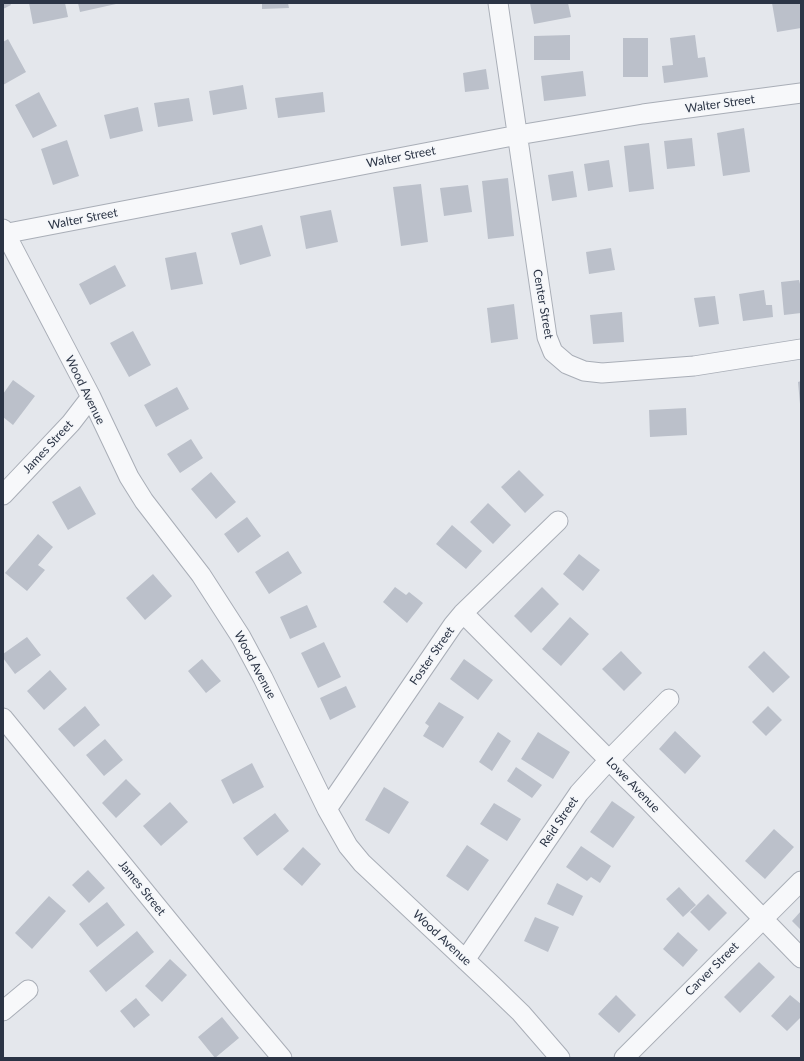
<!DOCTYPE html>
<html>
<head>
<meta charset="utf-8">
<style>
  body { margin:0 }
  #map { position:relative; width:804px; height:1061px; overflow:hidden; background:#e4e7ec; font-family:Lato,sans-serif }
  canvas { display:block }
  .frame { position:absolute; inset:0; border:4px solid #2b3445; pointer-events:none }
</style>
</head>
<body>
<div id="map">
<canvas width="804" height="1061"></canvas>
<div class="frame"></div>
</div>
<script>
const ctx = document.querySelector('canvas').getContext('2d');
ctx.lineJoin = 'round';
function paint(path, color) { ctx.fillStyle = color; ctx.fill(path, 'evenodd'); }
function strokePath(path, color, width, dash) { ctx.strokeStyle = color; ctx.lineWidth = width; ctx.lineCap = dash ? 'butt' : 'round'; ctx.setLineDash(dash || []); ctx.stroke(path); }
function write(font, color, halo, rows, align = 'center') {
  ctx.font = font + ' Lato,sans-serif'; ctx.lineWidth = 3; ctx.setLineDash([]); ctx.textBaseline = 'middle'; ctx.strokeStyle = halo; ctx.fillStyle = color; for (const [text, x, y, turn = 0] of rows) {
    ctx.save(); ctx.translate(x, y); ctx.rotate((+turn || 0) * Math.PI / 180); ctx.textAlign = isNaN(turn) ? turn : align; if (halo) ctx.strokeText(text, 0, 0); ctx.fillText(text, 0, 0); ctx.restore();
  }
}
paint(new Path2D(`
  M3,3H10L11,5L3,9Z
  M29,3H65L68,17L33,24Z
  M78,3H116V4L80,12Z
  M262,3H288L289,8L262,9Z
  M530,3H568L571,17L534,24Z
  M772,3H800L801,28L777,32Z
  M570,35V60H534V36Z
  M695,35L698,58L705,57L708,77L664,83L662,66L673,65L670,38Z
  M623,38H648V77H623Z
  M8,39L26,72L3,85V42Z
  M486,69L489,89L465,92L463,73Z
  M583,71L586,96L544,101L541,76Z
  M243,85L247,109L213,115L209,91Z
  M39,92L57,126L33,138L15,105Z
  M323,92L325,112L278,118L275,98Z
  M189,98L193,121L158,127L154,103Z
  M138,107L143,131L110,139L104,115Z
  M744,128L750,172L723,176L717,133Z
  M692,138L695,166L667,169L664,141Z
  M67,140L79,176L53,185L41,149Z
  M649,143L654,189L629,192L624,146Z
  M609,160L613,187L588,191L584,164Z
  M573,171L577,197L552,201L548,175Z
  M508,178L514,236L488,239L482,181Z
  M421,184L428,242L401,246L393,187Z
  M468,185L472,212L444,216L440,188Z
  M331,210L338,242L306,249L300,216Z
  M262,225L271,256L240,265L231,233Z
  M611,248L615,270L589,274L586,252Z
  M196,252L203,284L171,290L165,258Z
  M115,265L126,286L90,305L79,284Z
  M799,280L801,288V313L784,315L781,282Z
  M764,290L766,305H772L773,317L743,321L739,294Z
  M715,296L719,324L699,327L694,298Z
  M514,304L518,339L491,343L487,308Z
  M622,312L624,342L593,344L590,315Z
  M133,331L151,365L129,377L110,343Z
  M13,380L35,396L13,425L3,417V394Z
  M801,381V404H800L798,382Z
  M177,387L189,409L156,427L144,405Z
  M686,408L687,435L650,437L649,410Z
  M191,439L203,458L180,473L167,454Z
  M519,470L544,495L525,513L501,487Z
  M211,472L236,502L216,519L191,489Z
  M80,486L96,514L68,530L52,502Z
  M488,503L511,525L493,544L470,522Z
  M247,517L261,536L238,553L224,534Z
  M452,525L482,551L466,569L436,544Z
  M38,534L53,547L38,565L45,570L27,591L5,573Z
  M288,551L302,573L269,594L255,572Z
  M579,554L600,570L583,591L563,574Z
  M153,574L172,596L145,620L126,598Z
  M395,587L406,595L409,592L423,603L407,623L383,602Z
  M542,587L559,604L531,633L514,616Z
  M307,605L317,627L290,639L280,617Z
  M570,617L589,634L561,666L542,649Z
  M27,637L41,655L15,674L3,658V654Z
  M324,642L341,677L318,688L301,653Z
  M621,651L642,673L624,691L602,669Z
  M764,651L790,677L773,693L748,667Z
  M202,659L221,681L206,693L188,671Z
  M464,659L493,680L478,700L450,679Z
  M50,670L67,689L44,710L27,691Z
  M346,686L356,707L330,720L320,698Z
  M439,702L464,717L443,748L423,736L429,726L425,723Z
  M85,706L100,725L74,747L58,729Z
  M768,706L782,720L766,736L752,722Z
  M675,731L701,756L685,774L659,749Z
  M498,732L511,741L492,771L479,762Z
  M538,732L570,752L553,779L521,759Z
  M105,739L123,760L104,776L86,755Z
  M252,763L264,787L233,804L221,780Z
  M516,767L542,785L532,798L507,781Z
  M126,779L141,794L116,818L102,803Z
  M384,787L409,802L389,834L365,820Z
  M612,801L635,817L613,848L590,832Z
  M170,802L188,822L161,846L143,826Z
  M494,803L521,819L507,841L480,824Z
  M275,813L289,831L257,856L243,838Z
  M774,829L794,847L765,879L745,861Z
  M467,845L489,860L468,891L446,876Z
  M581,846L611,866L600,883L591,877L587,881L566,867Z
  M303,847L321,864L302,886L283,869Z
  M88,870L105,888L89,903L72,885Z
  M557,883L583,896L573,916L547,904Z
  M679,887L696,905L683,917L666,899Z
  M708,894L727,913L709,931L690,912Z
  M49,896L66,911L32,949L15,933Z
  M107,902L125,925L97,947L79,924Z
  M801,911V930L792,921Z
  M535,917L559,927L548,952L524,941Z
  M137,931L154,952L106,992L89,971Z
  M678,932L698,950L683,967L663,949Z
  M170,959L187,975L162,1002L145,986Z
  M759,962L775,977L740,1013L724,997Z
  M616,995L636,1015L619,1033L598,1014Z
  M790,995L801,1004V1017L787,1031L771,1016Z
  M136,998L150,1015L134,1028L120,1011Z
  M222,1017L239,1038L215,1058L198,1037Z`), '#bbc0ca');
const minor = new Path2D(`
  M498,3L547,337L553,352L567,364L584,371L602,373L694,366L801,349
  M3,229L91,397L129,477L144,501L201,575L241,637L263,678L327,809L348,846L362,863L493,986L521,1013L560,1058
  M3,234L518,135L643,114L801,93
  M3,495L71,423L91,397
  M463,613L609,760L801,958
  M3,718L239,1007L282,1058
  M327,809L453,625L463,613L558,521
  M465,960L579,793L609,760L669,699
  M3,1011L28,990
  M624,1058L801,881`);
strokePath(minor, '#a9aeb7', 21);
strokePath(minor, '#f7f8fa', 19);
write('12px', '#2b3445', '#f4f6f9', [
  ["Walter Street",720,104,-8],
  ["Walter Street",401,157,-11],
  ["Walter Street",83,219,-11],
  ["Center Street",543,304,80],
  ["Wood Avenue",85,390,64],
  ["James Street",48,447,-47],
  ["Foster Street",432,656,-55],
  ["Wood Avenue",255,665,62],
  ["Lowe Avenue",633,785,46],
  ["Reid Street",559,822,-56],
  ["James Street",142,888,51],
  ["Wood Avenue",442,938,43],
  ["Carver Street",712,969,-45]
]);
</script>
</body>
</html>
